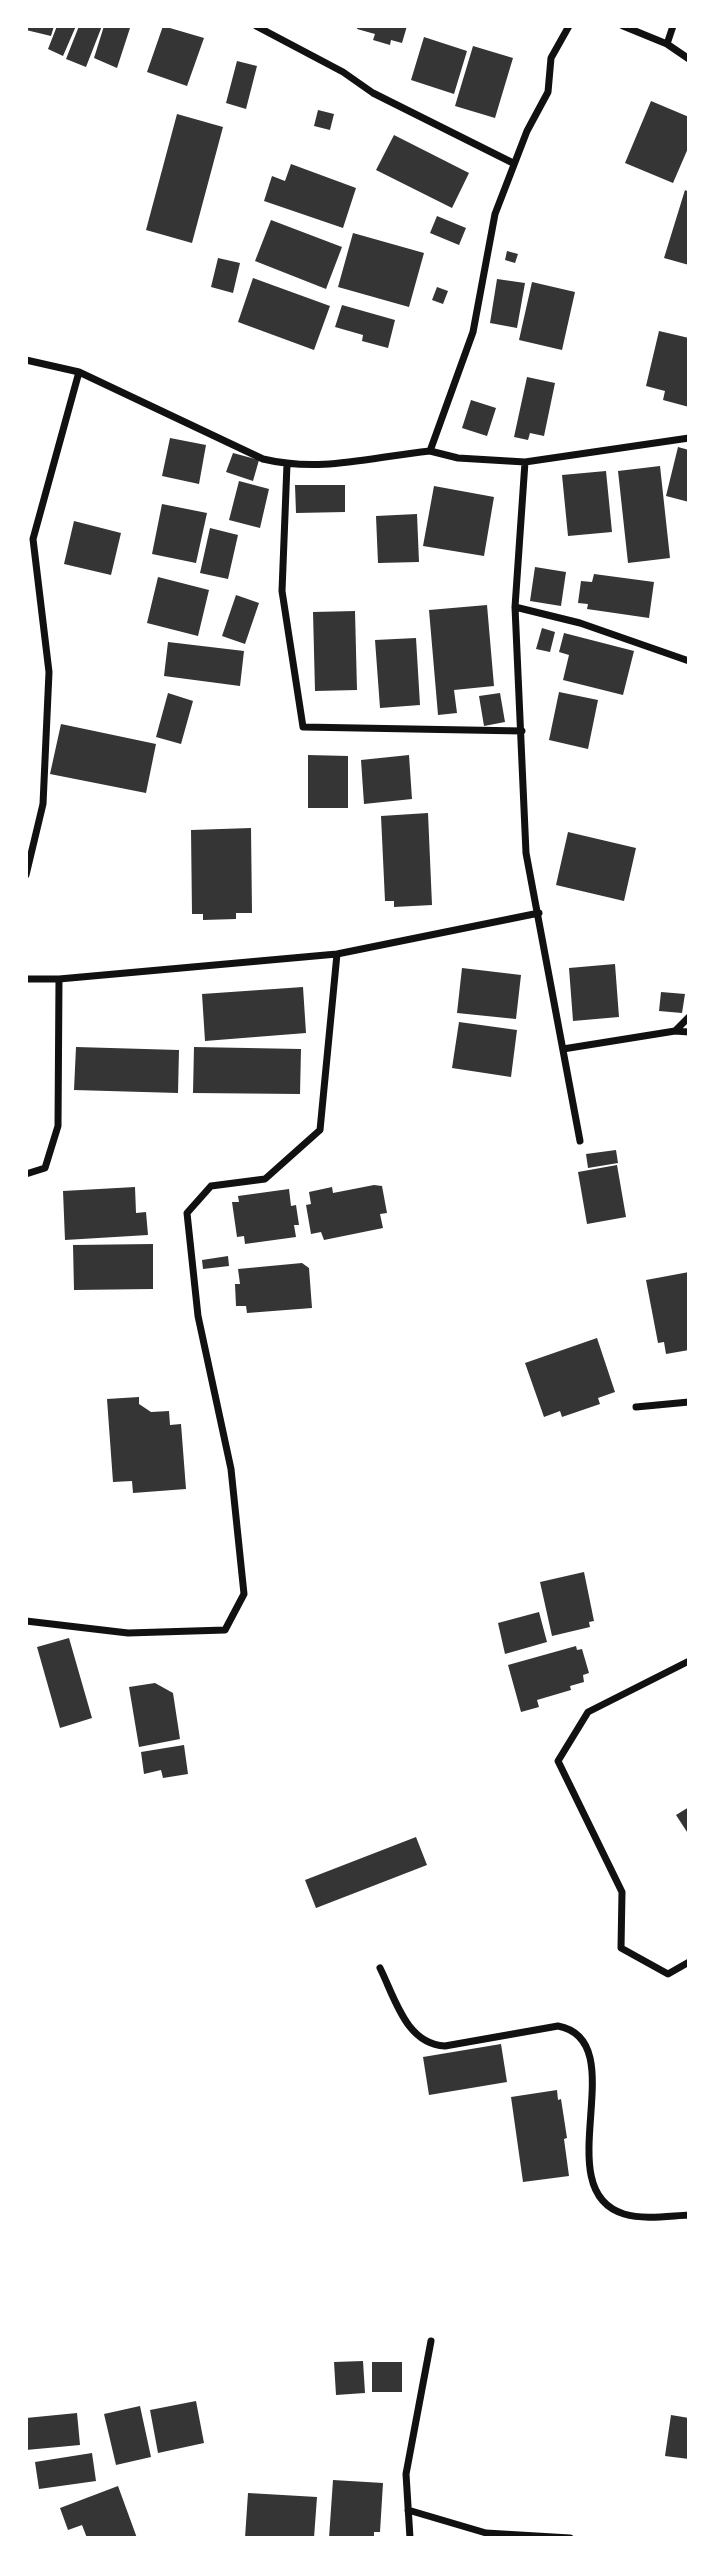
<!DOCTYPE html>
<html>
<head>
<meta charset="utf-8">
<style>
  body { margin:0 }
  #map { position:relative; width:715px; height:2564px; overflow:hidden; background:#fff; font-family:"Exo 2",sans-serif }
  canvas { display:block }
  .frame { position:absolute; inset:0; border:28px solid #fff; pointer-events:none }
</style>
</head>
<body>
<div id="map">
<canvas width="715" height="2564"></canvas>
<div class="frame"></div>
</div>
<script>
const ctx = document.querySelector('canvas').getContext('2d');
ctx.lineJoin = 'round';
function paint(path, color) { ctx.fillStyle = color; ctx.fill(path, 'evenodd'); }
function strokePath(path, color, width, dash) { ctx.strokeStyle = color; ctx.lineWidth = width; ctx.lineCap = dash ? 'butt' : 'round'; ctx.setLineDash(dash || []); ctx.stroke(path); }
paint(new Path2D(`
  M26,26H54L51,36L26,30Z
  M57,26H76L63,56L48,49Z
  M79,26H102L86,67L66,59Z
  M104,26L130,28L117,68L94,58Z
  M163,26L204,38L187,86L147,72Z
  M358,26H407L402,43L391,40L390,45L373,40L375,34L357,29Z
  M424,37L467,51L454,94L411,80Z
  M473,46L513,58L495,118L455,106Z
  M237,61L257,66L246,109L226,103Z
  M651,101L689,117V146L673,183L625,163Z
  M318,110L334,114L330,130L314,126Z
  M177,114L223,127L192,243L146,230Z
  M394,135L469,173L452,208L376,170Z
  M291,164L356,188L343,228L264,201L272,176L285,181Z
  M685,190L689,192V265L664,258Z
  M437,216L466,228L459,245L430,233Z
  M271,220L342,247L326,289L255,261Z
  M353,233L424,253L409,307L338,287Z
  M507,251L518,254L515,263L505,260Z
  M218,258L240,263L233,293L211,287Z
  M253,278L330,306L314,350L238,322Z
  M497,279L525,283L517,328L490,323Z
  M532,282L575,292L562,350L519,340Z
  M437,287L448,291L443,304L432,300Z
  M342,305L395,320L388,348L362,341L363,335L335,327Z
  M659,331L689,338V407L663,400L665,391L646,386Z
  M527,377L555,383L544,436L530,433L528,440L514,437Z
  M471,400L496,408L487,436L462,428Z
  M170,438L206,445L199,484L162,476Z
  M678,447L689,450V502L666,496Z
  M233,453L259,460L253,481L226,472Z
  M660,466L670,558L628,563L618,471Z
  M606,471L612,532L568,536L562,475Z
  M239,481L269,489L260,528L229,520Z
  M295,485H345V512L296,513Z
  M434,486L494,497L484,556L423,546Z
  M162,504L207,513L196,563L152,554Z
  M417,514L419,562L378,563L376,516Z
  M74,521L121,533L111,575L64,564Z
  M210,528L238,535L228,579L200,573Z
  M535,567L566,572L561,606L530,601Z
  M594,574L654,582L649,618L587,609L588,604L578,603L581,581L592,582Z
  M158,577L209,590L198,636L147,623Z
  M236,595L259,603L245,644L222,636Z
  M487,605L494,686L454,690L457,713L438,715L429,610Z
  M355,611L357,690L315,691L313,612Z
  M542,628L555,632L550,652L536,649Z
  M564,633L634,651L623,695L563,680L569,655L559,652Z
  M416,638L420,705L380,708L375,640Z
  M168,642L244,651L240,686L164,676Z
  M559,692L598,700L588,749L549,740Z
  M168,693L193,701L181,744L156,737Z
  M500,693L505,722L484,726L479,696Z
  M61,724L156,744L146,793L50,774Z
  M308,755L348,756V808H308Z
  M409,755L412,799L364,804L361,760Z
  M428,813L432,905L394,907V901H385L381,816Z
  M251,828L252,913H236V919L203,920V914H192L191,830Z
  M568,832L636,848L624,901L556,885Z
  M615,964L619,1017L573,1021L569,968Z
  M462,968L521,975L516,1019L457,1013Z
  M303,987L306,1033L205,1041L202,994Z
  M661,992L685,994L682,1013L659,1011Z
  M459,1022L517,1030L511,1077L452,1068Z
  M76,1047L179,1050L178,1093L74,1090Z
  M194,1047L301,1049L300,1094L193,1093Z
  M616,1150L618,1163L588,1168L586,1154Z
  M617,1165L626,1217L587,1224L578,1172Z
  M374,1185L382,1186L387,1213L380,1214L383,1228L324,1240L321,1232L311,1234L306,1205L311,1204L309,1192L332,1187L333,1193Z
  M135,1187L136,1213L146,1212L148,1235L65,1240L63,1191Z
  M289,1189L291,1206L296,1205L299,1225H294L296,1237L245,1244L244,1236L237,1237L232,1202H239L238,1196Z
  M153,1244V1289L74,1290L73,1245Z
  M228,1256L229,1266L203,1269L202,1260Z
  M302,1263L309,1268L312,1308L247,1313L246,1306H236L235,1284H240L238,1269Z
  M689,1272V1350L666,1354L664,1342L658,1343L646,1280Z
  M597,1338L615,1392L598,1398L600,1404L562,1417L560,1411L544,1417L525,1363Z
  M139,1397V1404L151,1412L169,1411L170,1425L181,1424L186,1489L133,1493L132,1481L113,1482L107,1399Z
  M584,1572L594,1621L589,1622L590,1627L552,1636L540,1582Z
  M539,1612L547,1642L505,1654L498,1623Z
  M69,1638L92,1718L60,1728L37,1647Z
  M576,1646L577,1650L582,1649L589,1673L583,1675L584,1682L570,1686L571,1690L537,1700L539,1707L521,1712L508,1665Z
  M155,1683L173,1693L180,1739L139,1747L129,1687Z
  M184,1745L188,1774L163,1778L161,1770L144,1774L141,1752Z
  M689,1807V1835L676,1815Z
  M416,1837L427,1865L316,1908L305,1880Z
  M501,2044L507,2082L429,2095L423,2057Z
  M557,2090L558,2100L561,2099L567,2138L564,2139L569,2176L523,2182L511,2097Z
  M363,2361L365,2393L336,2395L334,2362Z
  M372,2362H402V2392H372Z
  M196,2401L204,2443L158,2453L150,2410Z
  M140,2406L151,2457L116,2465L104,2414Z
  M77,2413L80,2445L26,2450V2418Z
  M671,2415L689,2418V2459L665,2456Z
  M92,2453L96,2481L39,2489L35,2462Z
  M333,2480L383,2483L380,2532H374V2538H329Z
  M118,2486L137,2538H87L82,2525L68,2530L60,2508Z
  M248,2493L317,2497L314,2538H245Z`), '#353535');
strokePath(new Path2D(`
  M256,26L343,72L373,93L513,163
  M623,26L667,44L689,59
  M667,44L673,26
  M26,360L79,372L263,459C322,473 370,457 430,451L473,332L495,214L527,131L548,92L551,58L569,26
  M430,451L458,458L525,462L515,607L526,853L580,1141
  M525,462L689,438
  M287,464L282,591L303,727L522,731
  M515,607L580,623L689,661
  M26,875L43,804L49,672L33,539L79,372
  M26,979H59L337,954L539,913
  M675,1031L689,1017
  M563,1049L675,1031L689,1032
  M26,1174L45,1168L58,1126L59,979
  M636,1407L689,1402
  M26,1621L128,1633L225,1630L244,1594L231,1469L198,1316L187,1213L211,1186L265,1179L320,1130L337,954
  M689,1661L588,1712L558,1761L622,1892L621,1948L668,1974L689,1962
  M380,1968C395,1998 406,2044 445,2046L558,2026C636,2041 545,2190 624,2214C644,2220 668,2216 689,2215
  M408,2510L486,2533L570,2538
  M410,2538L406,2474L431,2341`), '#111', 7);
</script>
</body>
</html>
